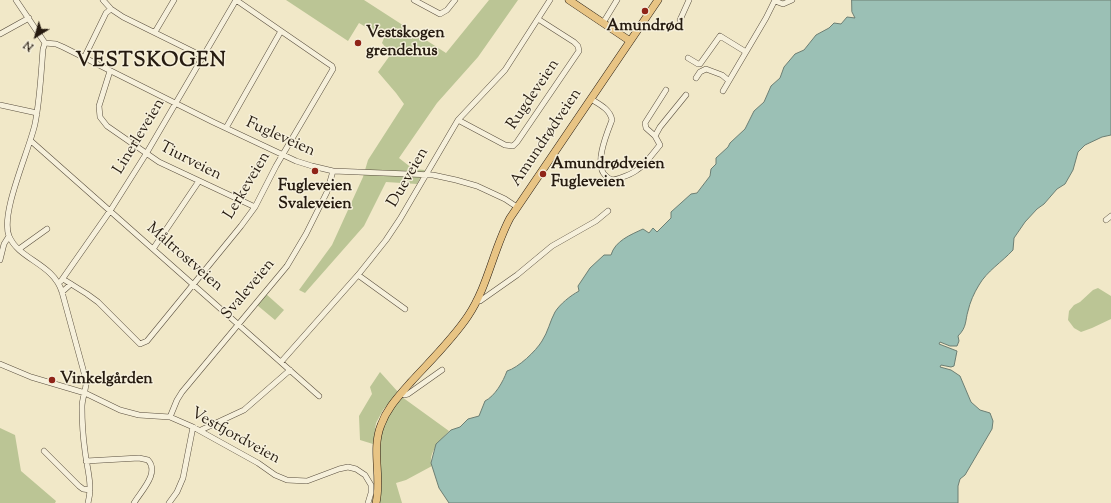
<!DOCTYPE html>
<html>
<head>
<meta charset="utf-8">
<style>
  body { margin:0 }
  #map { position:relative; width:1111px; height:503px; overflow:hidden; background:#f1e8c8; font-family:"Sorts Mill Goudy",serif }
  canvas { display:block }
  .north { position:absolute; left:16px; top:16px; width:40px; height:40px; -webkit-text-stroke:3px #f6f0db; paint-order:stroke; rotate:217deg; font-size:11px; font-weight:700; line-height:16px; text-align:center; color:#261b10 }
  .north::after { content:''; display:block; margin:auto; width:14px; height:18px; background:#261b10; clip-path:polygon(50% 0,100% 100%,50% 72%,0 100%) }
</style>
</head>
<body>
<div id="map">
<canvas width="1111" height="503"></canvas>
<div class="north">N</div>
</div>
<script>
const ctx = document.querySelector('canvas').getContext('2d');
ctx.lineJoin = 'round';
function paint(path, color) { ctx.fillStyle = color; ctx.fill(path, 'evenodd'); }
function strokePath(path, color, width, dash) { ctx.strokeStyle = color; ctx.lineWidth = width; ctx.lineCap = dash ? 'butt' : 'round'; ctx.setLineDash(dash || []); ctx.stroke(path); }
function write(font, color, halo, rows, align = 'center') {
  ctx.font = font + ' "Sorts Mill Goudy",serif'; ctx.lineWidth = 3; ctx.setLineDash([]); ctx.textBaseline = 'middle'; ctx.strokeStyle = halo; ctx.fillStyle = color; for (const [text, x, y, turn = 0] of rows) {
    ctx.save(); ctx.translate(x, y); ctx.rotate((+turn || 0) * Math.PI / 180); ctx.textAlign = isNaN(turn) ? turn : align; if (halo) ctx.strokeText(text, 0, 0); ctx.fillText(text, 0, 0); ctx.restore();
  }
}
paint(new Path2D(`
  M286,0H364L446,53L489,0H518L478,57L437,103L399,158L413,169L425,170L417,184L386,182L364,226L305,293L299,290L332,245L363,177L368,160L404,104L396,93L378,72L391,54L382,43L384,38L359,23L348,41Z
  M1098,288L1111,296V319L1092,328L1081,332L1074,328L1068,320L1069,311L1074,305L1080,302L1093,290Z
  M266,294L284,310L275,320L257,305Z
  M380,372L398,392L383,410L376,423L373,444L360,440L359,416L372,394L370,387Z
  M402,397L449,431C441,440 427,453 432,466L406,480L396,483L402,503H379C383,488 381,475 379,460C378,445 381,424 390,412C393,407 398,402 402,397Z
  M0,428L15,435L21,471L56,501L55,503H0Z`), '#bbc595');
const water = new Path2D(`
  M852,0H1111V135L1102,137L1085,145L1078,152L1073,170L1065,184L1057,189L1044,204L1037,209L1025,222L1014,238L1013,250C1002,262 987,271 979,285C974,293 970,302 968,311C965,321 967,327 958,336L959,341L957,346H950L940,342L939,344L957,351L954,366L951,367L941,365L940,367L951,370L960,376L971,402L980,410L990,413L993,421L992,429L965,475L960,479L958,486V503H449L439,488L431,463L436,444L451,430L460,427L468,419L479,416L485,401C495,396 503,382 507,371C518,368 536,351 542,341C548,332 550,321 555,312C560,304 570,296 579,291L578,286L590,268L604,255H611C615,241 630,235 643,229L649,233L653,228L657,232L671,218V212L691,194L697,193L710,176L711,169L716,164V158L728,147L730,143L745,129L754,111L764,102L771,86L780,78L784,67L795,54L804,50L816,35L829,28L834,23L841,24L847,17L855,18L852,12Z`);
paint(water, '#9bc0b5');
strokePath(water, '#6c7e73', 1);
const minor = new Path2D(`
  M16,0L45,43L43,49C41,74 40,99 35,124C29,151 0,213 9,236C19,260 53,263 62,292L86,380C87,389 82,397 82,407C82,421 83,437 85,451C87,469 93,485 88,503
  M103,0L111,9L123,17L204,57
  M414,0L440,14L447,10L455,0
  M775,1L783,4L792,0
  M680,20L689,0
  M603,23L617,0
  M155,32L174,0
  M0,34L29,18
  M45,43L56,44L63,47L213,122L296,161L312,166L333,171L433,175L456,180L477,186L505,199L517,207
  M84,58L106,13L111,9
  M688,58L698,64H700L720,36L746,52
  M110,71L99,106L100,117L107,126L159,162L255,207
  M696,78L700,72L706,69L722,75L728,80
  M723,91L766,18L775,0
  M591,99C599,104 610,109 612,120C607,133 593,166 606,176C611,181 614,180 620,178C626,176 632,174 637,170C646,164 653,153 660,145L655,136L646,128L645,123L666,90
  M0,105L37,113
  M458,120L505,145L513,146L517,142L579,51L578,46L574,42L538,19
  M226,128L281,31
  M655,136L660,127L686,95
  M31,141L319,396
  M1106,220L1111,216
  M19,249L47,229
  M153,249L199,181
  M0,260L4,244L9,236
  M358,275L405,309
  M63,279L87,294L98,302L140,344L147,341L241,226L255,207L276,166L333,69L332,66L326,62L236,0
  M61,281L110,211L146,154L236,0
  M62,292L71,284
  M476,301H480L517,275L552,246L596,221L608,211
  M281,362L358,275L386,240L400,219L458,120L505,70L550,0
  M0,364L31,377L85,393L120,410L139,415L170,417L193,427L258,463L275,475L287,480L307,481L339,469L348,467L356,469L365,475L371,485V493L368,503
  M401,393L404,395L408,394L442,370
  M170,417L177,400L182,392L287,266L306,234L327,192L333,171
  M201,430L244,410L290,370
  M44,451L79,486L83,489L90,490
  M86,461L139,458L148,460C160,473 141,491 134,503
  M169,503L177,492L183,478L193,427`);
const major = new Path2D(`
  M569,0L630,41
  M376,503C382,477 371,450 381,425C387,408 399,396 410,383C430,361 452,340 468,316C488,286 493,250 510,218L658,0`);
strokePath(minor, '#594e3e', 6);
strokePath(major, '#261b10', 8);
strokePath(minor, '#f6f0db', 5);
strokePath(major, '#e8c484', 7);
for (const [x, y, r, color] of [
  [645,11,4,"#8f2418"],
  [358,43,4,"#8f2418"],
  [315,171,4,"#8f2418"],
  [543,174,4,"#8f2418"],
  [52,380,4,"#8f2418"]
]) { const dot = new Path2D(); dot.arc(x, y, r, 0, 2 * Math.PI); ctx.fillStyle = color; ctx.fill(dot); strokePath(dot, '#f6f0db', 1.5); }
write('bold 16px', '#261b10', '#f6f0db', [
  ["Amundrød",645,27,"center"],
  ["Vestskogen",366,34],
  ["grendehus",366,52],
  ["Amundrødveien",551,165],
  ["Fugleveien",551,183],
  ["Fugleveien",315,187,"center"],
  ["Svaleveien",315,205,"center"],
  ["Vinkelgården",60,380]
], 'left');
write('16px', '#261b10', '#f6f0db', [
  ["Rugdeveien",534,95,-56],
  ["Linerleveien",140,137,-59],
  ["Fugleveien",280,138,24],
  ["Amundrødveien",547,138,-56],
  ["Tiurveien",190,162,27],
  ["Dueveien",409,178,-60],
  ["Lerkeveien",248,186,-59],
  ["Måltrostveien",184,258,41],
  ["Svaleveien",249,290,-50],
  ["Vestfjordveien",235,437,29]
]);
ctx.letterSpacing = '1px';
write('bold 20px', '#261b10', '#f6f0db', [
  ["VESTSKOGEN",151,63]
]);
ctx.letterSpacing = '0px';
</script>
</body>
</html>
